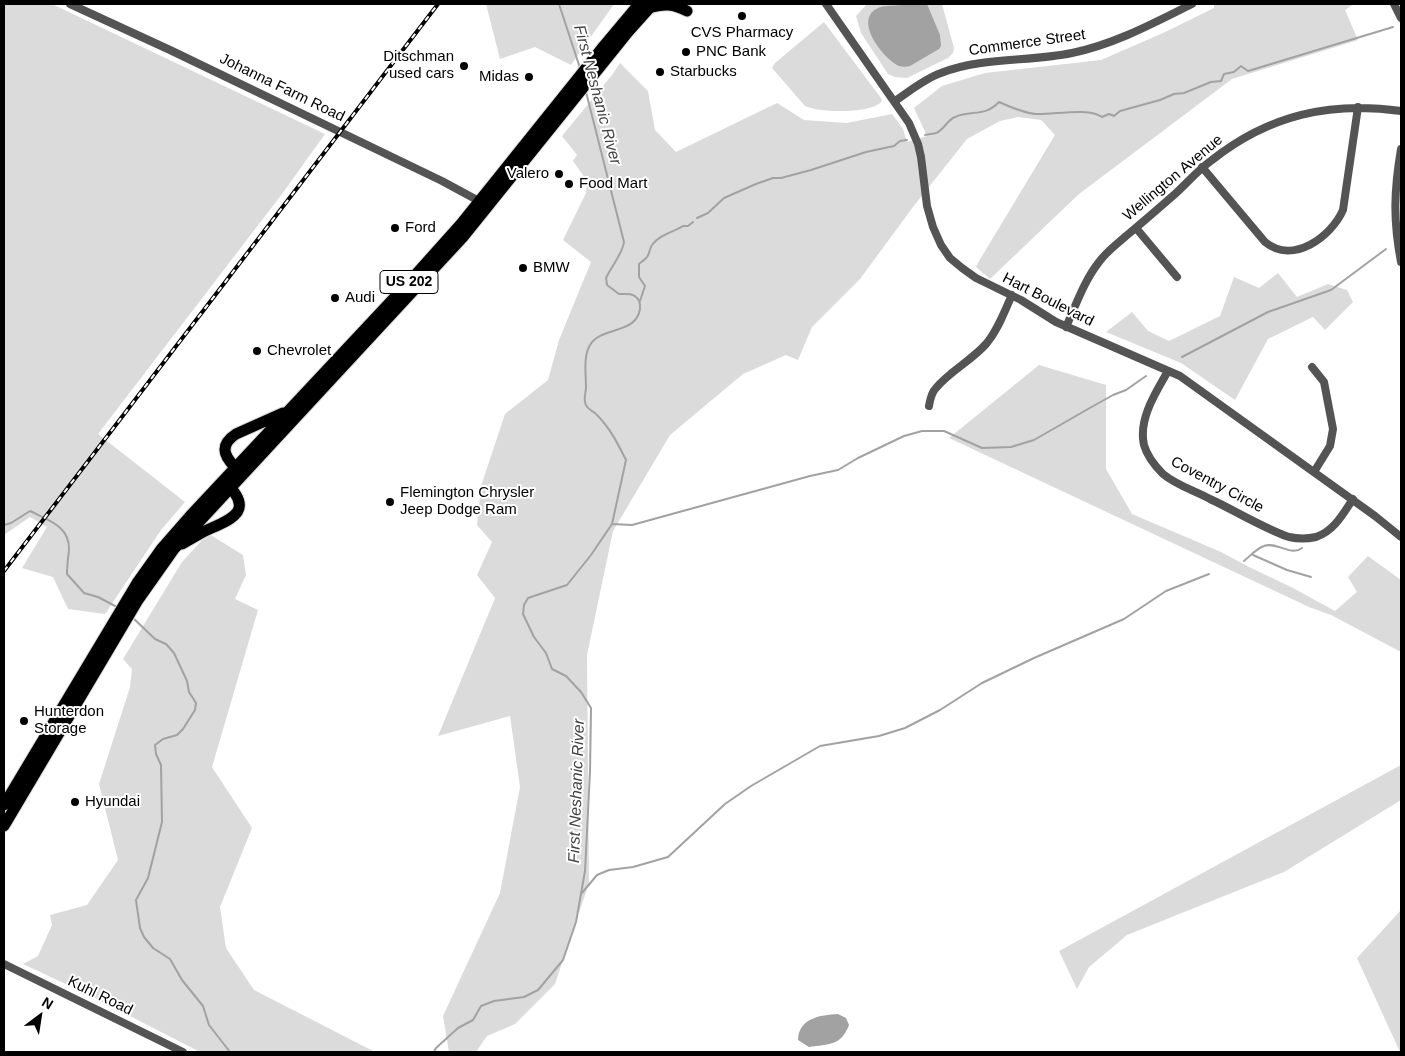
<!DOCTYPE html>
<html>
<head>
<meta charset="utf-8">
<style>
  body { margin:0 }
  #map { position:relative; width:1405px; height:1056px; overflow:hidden; background:#fff; font-family:Arial,sans-serif }
  canvas { display:block }
  .frame { position:absolute; inset:0; border:5px solid #000; pointer-events:none }
  .north { position:absolute; left:15px; top:991px; width:50px; height:50px; -webkit-text-stroke:4px #fff; paint-order:stroke; rotate:31deg; font-size:14px; font-weight:700; line-height:20px; text-align:center; color:#000 }
  .north::after { content:''; display:block; margin:auto; width:18px; height:22px; background:#000; clip-path:polygon(50% 0,100% 100%,50% 72%,0 100%) }
</style>
</head>
<body>
<div id="map">
<canvas width="1405" height="1056"></canvas>
<div class="frame"></div>
<div class="north">N</div>
</div>
<script>
const ctx = document.querySelector('canvas').getContext('2d');
ctx.lineJoin = 'round';
function paint(path, color) { ctx.fillStyle = color; ctx.fill(path, 'evenodd'); }
function strokePath(path, color, width, dash) { ctx.strokeStyle = color; ctx.lineWidth = width; ctx.lineCap = dash ? 'butt' : 'round'; ctx.setLineDash(dash || []); ctx.stroke(path); }
function write(font, color, halo, rows, align = 'center') {
  ctx.font = font + ' Arial,sans-serif'; ctx.lineWidth = 4; ctx.setLineDash([]); ctx.textBaseline = 'middle'; ctx.strokeStyle = halo; ctx.fillStyle = color; for (const [text, x, y, turn = 0] of rows) {
    ctx.save(); ctx.translate(x, y); ctx.rotate((+turn || 0) * Math.PI / 180); ctx.textAlign = isNaN(turn) ? turn : align; if (halo) ctx.strokeText(text, 0, 0); ctx.fillText(text, 0, 0); ctx.restore();
  }
}
paint(new Path2D(`
  M4,4H52L325,134L282,194L98,434L185,502L161,530L105,614L68,609L53,577L22,568L47,527L30,517L4,535Z
  M486,4H614L571,65L535,47L500,59Z
  M867,4H942L954,48L953,53L948,58L907,78L895,77L888,74L861,33L856,16Z
  M1214,4H1354L1345,10L1358,40L1232,79L1079,194L990,279L976,267L979,261L1055,135L1041,120L1018,117L1000,121L967,139L913,207L860,279L812,327L798,360L786,355L743,374L670,435L613,531L587,655L589,883L555,984L515,1024L487,1036L476,1052H449L443,1016L500,893L520,787L510,716L438,736L495,598L477,575L492,542L477,525L481,486L505,414L548,380L559,340L591,262L563,240L586,193L587,181L573,161L577,155L562,136L612,75L620,63L648,91L655,130L676,152L777,103L804,120L847,123L892,114L903,129L907,142L927,136L914,108L942,86L985,73L1101,60L1163,33L1214,8Z
  M824,22L881,98L882,101C873,114 819,113 805,106L772,68L775,63Z
  M1278,273L1297,297L1328,284L1347,290L1353,302L1325,330L1313,317L1268,339L1235,400L1181,363L1106,332L1132,312L1148,331L1169,341L1220,316L1234,277L1259,288Z
  M1039,365L1106,385V469L1132,514L1221,552L1249,567L1293,588L1335,611L1357,592L1348,577L1368,556L1401,580V652L1331,615L1309,607L949,438Z
  M209,534L243,555L246,575L235,599L258,610L212,767L252,828L220,907L226,948L254,990L375,1052H200L89,995L23,964L38,956L52,925L50,915L87,905L118,860L99,784L130,687L132,669L123,659L182,562L204,538Z
  M1401,765V800L1284,872L1127,935L1089,967L1077,989L1059,951Z
  M1401,910V1052H1400L1357,958Z`), '#dbdbdb');
paint(new Path2D(`
  M907,4H927L940,35L941,46L939,49L910,66C906,67 903,67 899,66C884,59 854,22 876,9C884,4 897,7 907,4Z
  M838,1014L846,1018L849,1025C841,1046 829,1044 809,1047L798,1040C799,1018 820,1015 838,1014Z`), '#a2a2a2');
strokePath(new Path2D(`
  M559,4L580,68
  M925,135C928,134 933,134 936,133C944,130 947,120 955,117C972,110 985,117 999,102C1010,107 1023,113 1036,114C1053,115 1089,107 1102,117L1109,114L1114,116L1120,111L1160,100L1174,94L1184,93L1211,82L1221,81L1224,74L1234,72L1241,66L1248,71L1393,27
  M697,218L708,213L724,198L756,184L773,178H781L811,170L866,152L894,146L900,141L907,140
  M640,301L645,286L639,277V264C641,262 643,261 645,259C650,256 649,249 652,245C660,234 674,232 683,226H688L693,222
  M1182,357L1268,312L1331,290L1386,249
  M612,524L632,525L810,476L838,470L858,458L904,436L922,431H944L982,448L1011,447L1034,440L1088,409L1113,395L1126,390L1146,376
  M4,525L11,523L30,511C48,520 70,526 69,550C68,558 67,566 67,574L84,593L98,597L117,607
  M1253,555L1287,570L1311,577
  M1244,561C1250,556 1256,549 1264,546C1276,541 1291,557 1302,548
  M133,618L155,639L166,644L174,653L187,681L189,692L196,703L195,710L183,729L177,735L163,739L155,745L156,754L161,765L162,822L148,878L136,900L140,928L144,937L153,948L170,959L182,980L203,1006L209,1025L230,1052
  M582,893L597,875L609,870L633,867L668,857L725,804L751,786L820,746L879,736L905,728L940,710L982,683L1034,658L1124,619L1166,591L1209,574
  M434,1052L436,1048L458,1028L473,1020L481,1006L494,1001L524,997L538,990L563,960L576,922L585,871L590,772L591,708L581,692L566,676L552,669L546,653L534,637L523,614L524,605L528,598L567,585L591,555L612,524L626,460C618,444 610,428 597,415C593,410 586,410 585,402C584,397 586,391 586,387C586,374 583,357 590,345C601,326 636,335 640,309C640,304 640,301 637,298C633,293 626,294 619,294L607,285L606,278C611,267 623,253 624,242L586,92`), '#a2a2a2', 2);
const highway = new Path2D(`
  M649,8C664,3 674,4 687,11
  M240,472C227,460 216,447 236,434L283,413
  M182,544C189,540 196,536 203,532C228,520 257,513 226,483
  M4,805L137,583L162,548L190,516L410,281L461,224L603,47L639,4
  M4,826L138,600L174,549L463,237L628,32L653,4`);
strokePath(highway, '#dbdbdb', 13);
strokePath(new Path2D(`
  M70,4L170,50L442,181L479,201
  M826,4L909,123L918,144L921,157L927,206L933,227L941,245L950,258L962,268L976,278L1021,300L1056,322L1180,376L1375,516L1401,537
  M1394,4L1401,18
  M895,101C910,91 924,79 941,73C982,57 1029,62 1072,53C1115,44 1154,23 1192,4
  M1401,149C1394,191 1393,220 1401,262
  M1202,167L1265,242C1293,265 1331,237 1343,210L1358,107
  M1136,228L1177,277
  M1066,327C1076,305 1084,281 1099,262C1106,252 1117,244 1126,236C1143,222 1159,208 1175,194C1188,182 1198,170 1212,160C1269,115 1330,101 1401,111
  M1312,367L1324,382L1333,429L1330,446L1314,472
  M1168,371C1156,392 1138,419 1144,445C1147,456 1155,466 1163,474C1176,485 1195,491 1210,499C1234,510 1265,529 1289,537C1298,539 1307,539 1316,537C1334,531 1343,514 1353,499
  M929,406C930,400 931,393 936,388C950,371 971,361 986,344C998,330 1004,312 1012,295
  M4,964L183,1052`), '#545454', 8);
strokePath(highway, '#000', 11);
const rail = new Path2D(`
  M4,571L438,4`);
strokePath(rail, '#000', 4);
strokePath(rail, '#fff', 2, [5.5]);
for (const [x, y, r, color] of [
  [742,16,5,"#000"],
  [686,52,5,"#000"],
  [464,66,5,"#000"],
  [660,72,5,"#000"],
  [529,77,5,"#000"],
  [559,174,5,"#000"],
  [569,184,5,"#000"],
  [395,228,5,"#000"],
  [523,268,5,"#000"],
  [335,298,5,"#000"],
  [257,351,5,"#000"],
  [390,502,5,"#000"],
  [24,721,5,"#000"],
  [75,802,5,"#000"]
]) { const dot = new Path2D(); dot.arc(x, y, r, 0, 2 * Math.PI); ctx.fillStyle = color; ctx.fill(dot); strokePath(dot, '#fff', 2); }
for (const [x, y, w] of [
  [409,282,58]
]) { const box = new Path2D(); box.roundRect(x - w / 2, y - 11.5, w, 23, 4); ctx.fillStyle = '#fff'; ctx.fill(box); strokePath(box, '#000', 1); }
write('bold 14px', '#000', null, [
  ["US 202",409,282]
]);
write('15px', '#000', '#fff', [
  ["CVS Pharmacy",742,33,"center"],
  ["PNC Bank",696,52],
  ["Ditschman",454,57,"right"],
  ["used cars",454,74,"right"],
  ["Starbucks",670,72],
  ["Midas",519,77,"right"],
  ["Valero",549,174,"right"],
  ["Food Mart",579,184],
  ["Ford",405,228],
  ["BMW",533,268],
  ["Audi",345,298],
  ["Chevrolet",267,351],
  ["Flemington Chrysler",400,493],
  ["Jeep Dodge Ram",400,510],
  ["Hunterdon",34,712],
  ["Storage",34,729],
  ["Hyundai",85,802]
], 'left');
write('15px', '#000', '#fff', [
  ["Commerce Street",1027,43,-8],
  ["Johanna Farm Road",282,88,26],
  ["Wellington Avenue",1173,178,-40],
  ["Hart Boulevard",1048,300,27],
  ["Coventry Circle",1217,485,28],
  ["Kuhl Road",100,996,26]
]);
write('italic 16px', '#434343', '#fff', [
  ["First Neshanic River",597,95,75],
  ["First Neshanic River",577,791,-88]
]);
</script>
</body>
</html>
